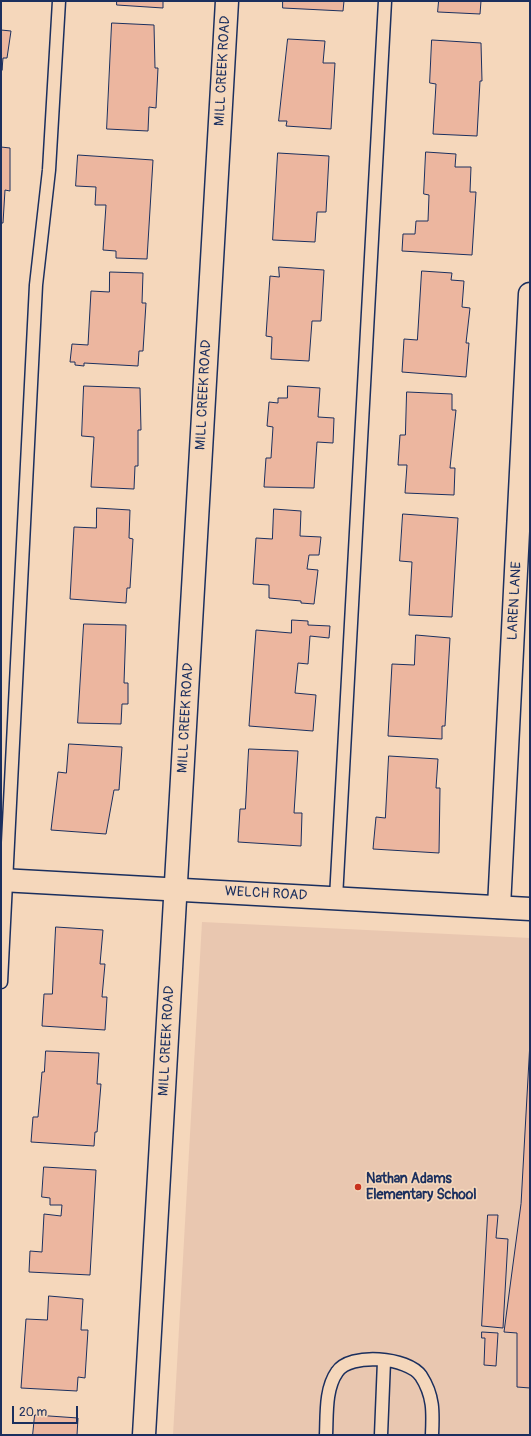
<!DOCTYPE html>
<html>
<head>
<meta charset="utf-8">
<style>
  body { margin:0 }
  #map { position:relative; width:531px; height:1436px; overflow:hidden; background:#f5d7bb; font-family:Pangolin,sans-serif }
  canvas { display:block }
  .frame { position:absolute; inset:0; border:2px solid #1b2f5e; pointer-events:none }
  .scale { position:absolute; left:12px; top:1406px; width:66px; height:18px; box-sizing:border-box; border:2px solid #1b2f5e; border-top:0; padding-left:5px; font-size:12px; line-height:14px; white-space:nowrap; color:#1b2f5e; -webkit-text-stroke:3px #f5d7bb; paint-order:stroke }
</style>
</head>
<body>
<div id="map">
<canvas width="531" height="1436"></canvas>
<div class="frame"></div>
<div class="scale">20 m</div>
</div>
<script>
const ctx = document.querySelector('canvas').getContext('2d');
ctx.lineJoin = 'round';
function paint(path, color) { ctx.fillStyle = color; ctx.fill(path, 'evenodd'); }
function strokePath(path, color, width, dash) { ctx.strokeStyle = color; ctx.lineWidth = width; ctx.lineCap = dash ? 'butt' : 'round'; ctx.setLineDash(dash || []); ctx.stroke(path); }
function write(font, color, halo, rows, align = 'center') {
  ctx.font = font + ' Pangolin,sans-serif'; ctx.lineWidth = 3.5; ctx.setLineDash([]); ctx.textBaseline = 'middle'; ctx.strokeStyle = halo; ctx.fillStyle = color; for (const [text, x, y, turn = 0] of rows) {
    ctx.save(); ctx.translate(x, y); ctx.rotate((+turn || 0) * Math.PI / 180); ctx.textAlign = isNaN(turn) ? turn : align; if (halo) ctx.strokeText(text, 0, 0); ctx.fillText(text, 0, 0); ctx.restore();
  }
}
paint(new Path2D(`
  M202,922L530,938V1435H173Z`), '#e9c7b0');
const building = new Path2D(`
  M117,1H163V8L117,5Z
  M283,1H344L343,11L283,8Z
  M439,1H481L480,14L438,12Z
  M112,23L154,25L155,68H158L156,108L149,107L148,131L107,129Z
  M1,30L11,31L7,58H3L2,70Z
  M288,39L325,41L323,63H335L331,129L286,126L287,121H279Z
  M432,40L481,43L482,81H480L477,136L433,134L436,84L430,83Z
  M1,147L10,148V191L5,190L3,223H1Z
  M426,152L456,154L455,167H471L470,192H476L472,255L402,251L403,234H415L416,221H428L429,195L424,194Z
  M278,153L329,156L326,212H317L315,242L273,240Z
  M78,155L153,160L147,259L116,258V251L103,250L106,205H95L96,187L76,186Z
  M279,267L324,270L321,321H312L309,361L271,359L272,337L266,336L270,276L279,277Z
  M422,271L452,273L451,280L464,281L462,307L470,308L466,343H469L466,377L402,372L404,339L417,340Z
  M110,272L143,273L142,303H146L143,351H139L138,366L84,363V366L75,365V362H70L72,344L88,345L91,291L109,292Z
  M84,386L140,388L141,430H138V466H135L134,489L91,487L94,437L82,436Z
  M288,386L320,388L318,417L334,418L333,443L317,442L314,488L264,487L266,458H271L273,427L267,426L269,402L278,403V398H287Z
  M407,392L452,394V410H456L450,468H455L454,495L405,493L407,465H398L400,435H405Z
  M97,508L130,510L129,538L133,539L130,588H127L126,603L70,599L74,527L96,528Z
  M274,509L301,511L300,536L321,537L319,555H309L307,569L318,570L314,604L301,603V601L269,598V585L253,584L256,538L272,539Z
  M403,514L458,518L452,617L409,615L412,562L400,561Z
  M292,620L308,621V625L330,626L329,638L310,636L308,664L298,663L295,693L316,695L313,731L249,726L256,630L291,633Z
  M84,624L126,625L124,683H128V704H122L121,724L78,723Z
  M416,635L450,638L445,726H442V739L388,736L392,664L414,665Z
  M69,744L122,747L119,790H114L106,834L51,830L58,772L66,773Z
  M249,749L298,751L294,813H302L301,846L238,842L240,809H245Z
  M389,756L438,759L436,788H440L439,853L373,849L376,817L385,818Z
  M56,927L103,930L100,964H105L102,997H107L105,1030L42,1026L44,994H52Z
  M530,1042V1388L517,1387V1333L504,1332L521,1204Z
  M46,1051L99,1053L97,1084H101L97,1132H95L94,1146L31,1142L33,1117H38L42,1072H44Z
  M44,1167L96,1170L90,1275L29,1272L30,1251L42,1252L44,1214L61,1216L62,1205H50V1198L42,1197Z
  M488,1215H498L496,1238L508,1239L503,1328L482,1326Z
  M49,1296L83,1299L81,1330H88L85,1378L78,1377L77,1391L21,1388L26,1319L47,1320Z
  M482,1332L498,1333L496,1366L484,1365L485,1338H482Z
  M35,1415L78,1418L77,1435H33Z`);
paint(building, '#ecb69f');
strokePath(building, '#1b2f5e', 1);
const service = new Path2D(`
  M336,898L385,1
  M1,982L36,285L49,170L59,1
  M326,1435C327,1415 325,1389 337,1372C350,1352 408,1357 421,1376C434,1396 433,1413 432,1435
  M381,1435L384,1361`);
const minor = new Path2D(`
  M499,907L530,294
  M144,1435L227,1`);
const tertiary = new Path2D(`
  M1,880L530,909`);
strokePath(service, '#1b2f5e', 15);
strokePath(minor, '#1b2f5e', 25);
strokePath(tertiary, '#1b2f5e', 25);
strokePath(service, '#f5d7bb', 12);
strokePath(minor, '#f5d7bb', 22);
strokePath(tertiary, '#f5d7bb', 22);
for (const [x, y, r, color] of [
  [358,1187,4,"#c8321e"]
]) { const dot = new Path2D(); dot.arc(x, y, r, 0, 2 * Math.PI); ctx.fillStyle = color; ctx.fill(dot); strokePath(dot, '#f5d7bb', 1.5); }
write('14px', '#1b2f5e', '#f5d7bb', [
  ["MILL CREEK ROAD",223,71,-87],
  ["MILL CREEK ROAD",204,395,-87],
  ["LAREN LANE",515,601,-87],
  ["MILL CREEK ROAD",186,718,-87],
  ["WELCH ROAD",266,894,3],
  ["MILL CREEK ROAD",167,1041,-87]
]);
write('bold 14px', '#1b2f5e', '#f5d7bb', [
  ["Nathan Adams",366,1179],
  ["Elementary School",366,1195]
], 'left');
</script>
</body>
</html>
